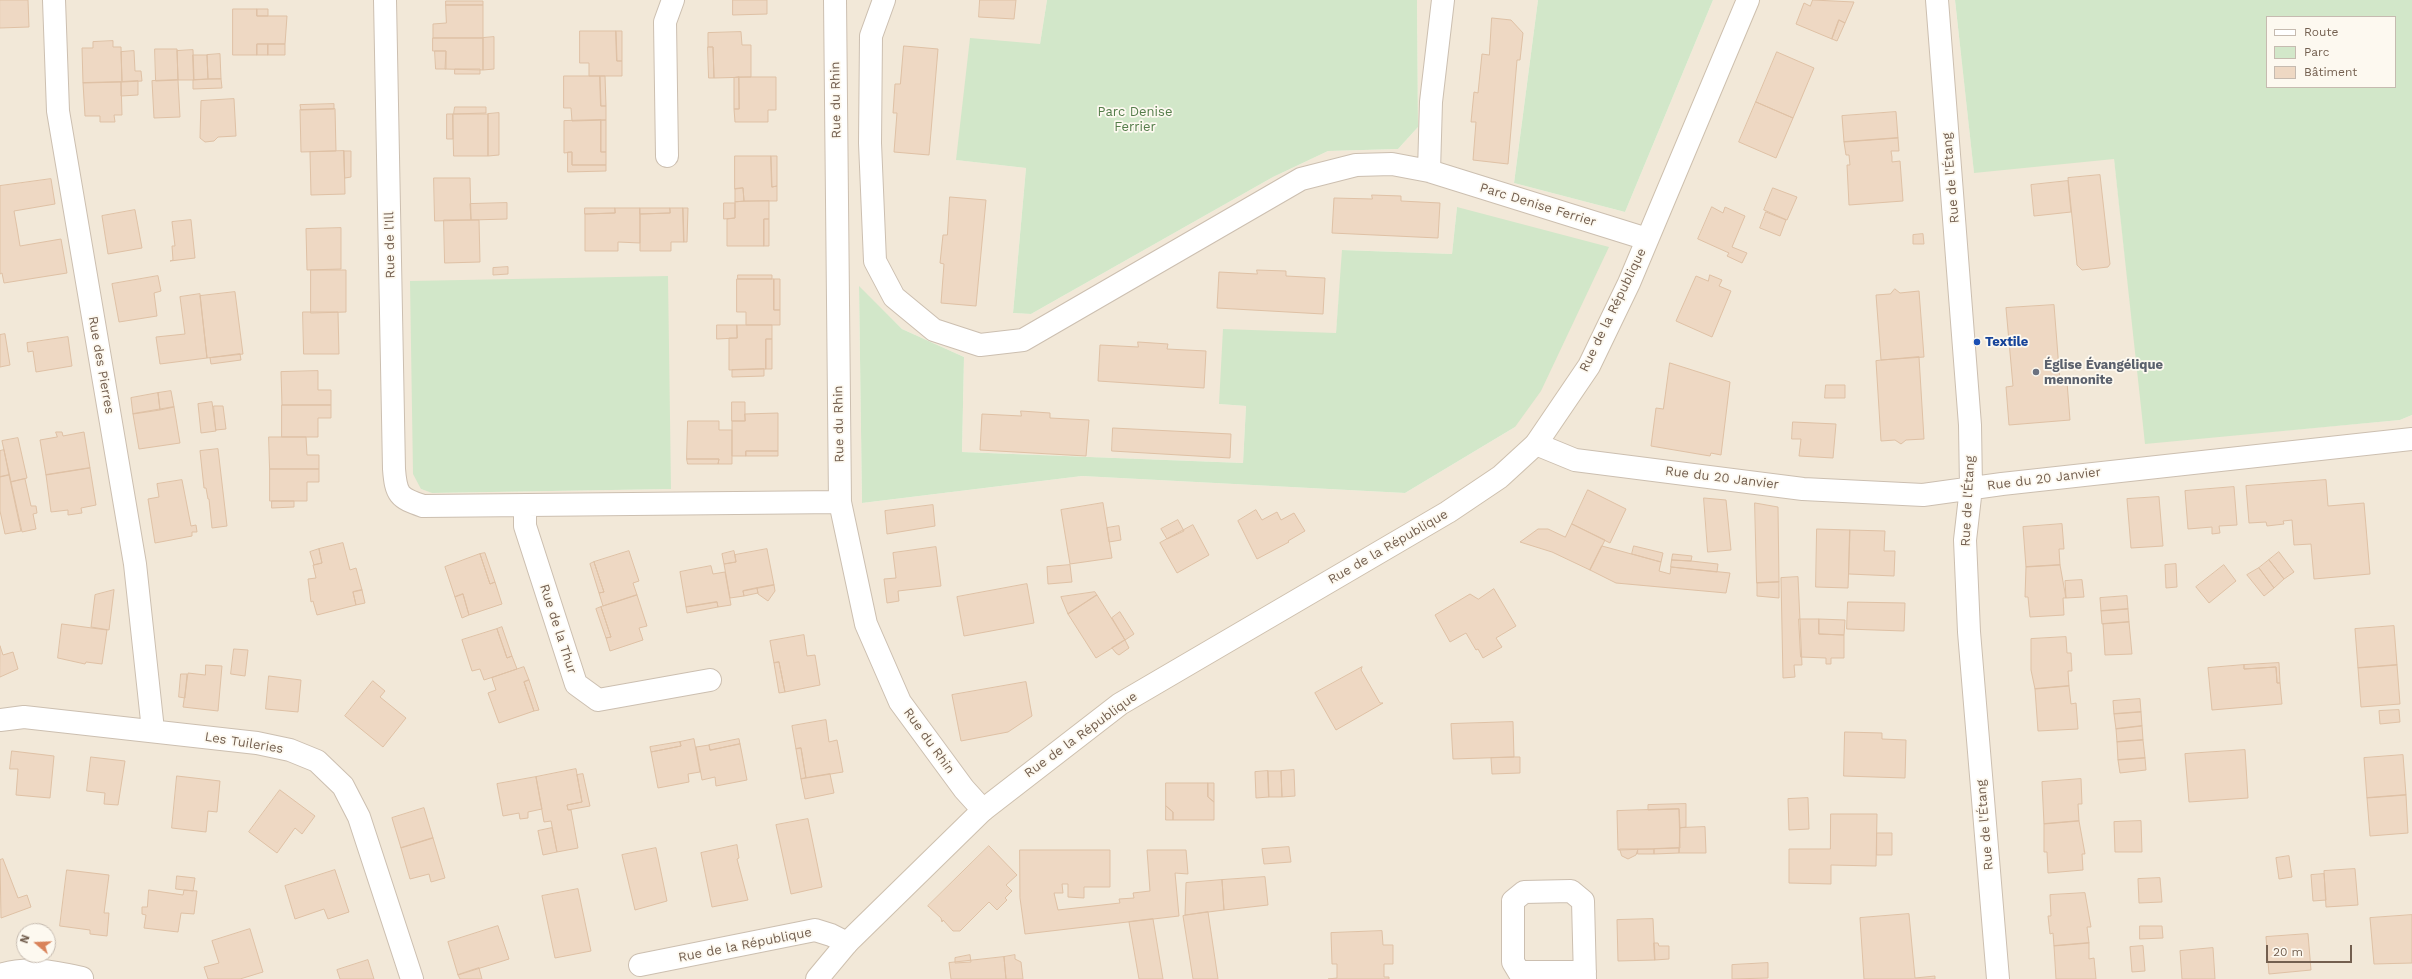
<!DOCTYPE html>
<html>
<head>
<meta charset="utf-8">
<style>
  body { margin:0 }
  #map { position:relative; width:2412px; height:979px; overflow:hidden; background:#fbf6e9; font-family:"Work Sans",sans-serif }
  canvas { display:block }
  .legend { position:absolute; left:2266px; top:16px; width:130px; height:72px; box-sizing:border-box; background:#fdf9f0; border:1px solid #c6bbb0; margin:0; padding:5px 7px; list-style:none; font-size:12px; color:#735f4f }
  .legend li { display:flex; align-items:center; gap:8px; height:20px }
  .legend b { width:20px; border:1px solid #c6bbb0 }
  .north { position:absolute; left:16px; top:923px; width:40px; height:40px; box-sizing:border-box; background:#fdf9f0; border:1px solid #c6bbb0; border-radius:50%; rotate:289deg; font-size:11px; font-weight:700; line-height:16px; text-align:center; color:#735f4f }
  .north::after { content:''; display:block; margin:auto; width:14px; height:18px; background:#d9835a; clip-path:polygon(50% 0,100% 100%,50% 72%,0 100%) }
  .scale { position:absolute; left:2266px; top:945px; width:86px; height:18px; box-sizing:border-box; border:2px solid #735f4f; border-top:0; padding-left:5px; font-size:12px; line-height:14px; white-space:nowrap; color:#735f4f; -webkit-text-stroke:3px #fdf9f0; paint-order:stroke }
</style>
</head>
<body>
<div id="map">
<canvas width="2412" height="979"></canvas>
<ul class="legend">
<li><b style="height:5px;background:#fff"></b>Route</li>
<li><b style="height:11px;background:#d2e7c9"></b>Parc</li>
<li><b style="height:11px;background:#eed8c3"></b>Bâtiment</li>
</ul>
<div class="north">N</div>
<div class="scale">20 m</div>
</div>
<script>
const ctx = document.querySelector('canvas').getContext('2d');
ctx.lineJoin = 'round';
function paint(path, color) { ctx.fillStyle = color; ctx.fill(path, 'evenodd'); }
function strokePath(path, color, width, dash) { ctx.strokeStyle = color; ctx.lineWidth = width; ctx.lineCap = dash ? 'butt' : 'round'; ctx.setLineDash(dash || []); ctx.stroke(path); }
function write(font, color, halo, rows, align = 'center') {
  ctx.font = font + ' "Work Sans",sans-serif'; ctx.lineWidth = 3.5; ctx.setLineDash([]); ctx.textBaseline = 'middle'; ctx.strokeStyle = halo; ctx.fillStyle = color; for (const [text, x, y, turn = 0] of rows) {
    ctx.save(); ctx.translate(x, y); ctx.rotate((+turn || 0) * Math.PI / 180); ctx.textAlign = isNaN(turn) ? turn : align; if (halo) ctx.strokeText(text, 0, 0); ctx.fillText(text, 0, 0); ctx.restore();
  }
}
paint(new Path2D(`
  M0,0H1047L1040,44L957,160L1026,168L1013,313L1031,314L1273,177L1328,151L1398,149L1418,127L1417,0H1538L1514,183L1625,212L1713,0H1955L1974,172L2114,158L2146,443L2400,420L2412,415V979H0ZM1457,207L1515,427L1405,493L1082,476L862,503L859,287L902,329L964,357L962,452L1243,463L1246,406L1219,404L1336,333L1343,250L1452,254ZM421,489H670L433,493ZM24,931H48V955H24Z`), '#f2e8d8');
paint(new Path2D(`
  M1047,0H1417L1418,127L1398,149L1328,151L1273,177L1031,314L1013,313L1026,168L956,160L970,38L1040,44Z
  M1538,0H1713L1625,212L1514,183Z
  M1955,0H2412V415L2400,420L2145,444L2114,159L1974,173ZM2267,17H2395V87H2267Z
  M1457,207L1609,247L1541,391L1515,427L1405,493L1082,476L862,503L859,286L902,329L964,357L962,452L1243,463L1246,406L1219,404L1223,329L1336,333L1342,250L1452,254Z
  M668,276L671,489L432,493L421,489L413,474L410,281Z`), '#d2e7c9');
const building = new Path2D(`
  M0,0H28L29,27L0,28Z
  M733,0H767V14L733,15Z
  M980,0H1016L1014,19L979,17Z
  M1813,0L1854,2L1845,23L1839,20L1832,39L1796,24L1804,3L1810,6Z
  M446,1H483V5H446Z
  M446,5H483V38H433V24L446,23Z
  M233,9H257V16H287L285,44H257V55H233Z
  M257,9H268V16H257Z
  M1492,18L1511,20L1523,33L1520,60H1517L1508,164L1473,160L1476,122H1471L1474,92L1478,93L1482,54L1489,55Z
  M1839,20L1845,23L1837,41L1832,39Z
  M580,31H616L617,61H622V76H589V63H580Z
  M616,31H622V61H617Z
  M741,32L742,45H751V77L714,78L713,47H708V33Z
  M494,37V69L483,70V38Z
  M433,38H483V70L445,69L446,51H433Z
  M113,41V47H121L122,82L83,83L82,48H93V42Z
  M257,44H268V55H257Z
  M268,44H285V55H268Z
  M904,46L938,49L929,155L894,152L897,113H893L895,84H900Z
  M708,47H713L714,78H709Z
  M155,49H177L178,80L156,81Z
  M193,50L194,80H178L177,51Z
  M134,51L135,71H141L142,81L122,82L121,52Z
  M435,51H446V69H436Z
  M1777,52L1814,68L1793,118L1756,102Z
  M220,54L221,79H208L207,55Z
  M193,55H207L208,79L194,80Z
  M455,69H480V74H455Z
  M564,76H600L601,106H606V120L572,121L571,108H564Z
  M600,76H605L606,106H601Z
  M739,77V109H734V78Z
  M739,77H776V110H768V122H735L734,109H739Z
  M221,79L222,88L193,89V80Z
  M178,80L180,117L154,118L152,81Z
  M138,81V95L121,96V82Z
  M121,82L122,115H114L115,122H100V116H85L83,83Z
  M234,99L236,136L218,137L214,141L205,142L200,138L201,101Z
  M1756,102L1793,118L1776,158L1739,142Z
  M334,104V109L301,110L300,105Z
  M455,107H486V113L454,114Z
  M335,109L336,151L301,152L300,110Z
  M1896,112L1898,138L1844,142L1842,116Z
  M499,113V155L488,156V114Z
  M447,114H453V139H447Z
  M453,114H488V156H454Z
  M601,120V152H606V165H572V152L564,153V121Z
  M601,120H606V152H601Z
  M1898,138L1899,151H1891L1892,157V162L1900,161L1903,201L1849,205L1847,165H1850L1849,155H1846L1844,142Z
  M344,151H351V177L345,178Z
  M344,151L345,194L311,195L310,152Z
  M568,152H572V165H606V171L568,172Z
  M735,156H771L772,187L777,186V201H744L743,188L735,189Z
  M771,156H777V186L772,187Z
  M2100,175L2110,264L2108,267L2082,270L2077,265L2068,178Z
  M434,178H470L471,220L435,221Z
  M51,179L55,204L14,211L17,228L20,246L61,239L67,273L4,283L2,273L0,274V186Z
  M2068,181L2071,212L2034,216L2031,185Z
  M743,188L744,201L735,202V189Z
  M1773,188L1797,197L1787,220L1764,210Z
  M1372,195L1401,196V201L1440,203L1438,238L1332,233L1334,198L1372,199Z
  M950,197L986,200L976,306L941,303L944,264L940,263L943,235H947Z
  M769,201V219H764V246H727V219L735,218V202Z
  M507,203V219L471,220L470,204Z
  M724,203H735V218L724,219Z
  M1712,207L1723,213L1725,207L1745,216L1732,247L1747,253L1742,263L1727,256L1729,253L1698,239Z
  M585,208H615V213L585,214Z
  M615,208H640V243L618,242V251H585V214L615,213Z
  M640,208H670V213L640,214Z
  M670,208H683L684,242H671V251H640V214L670,213Z
  M683,208H688L687,242H684Z
  M135,210L142,248L108,254L102,216Z
  M1766,212L1786,220L1780,236L1760,228Z
  M764,219H769V246H764Z
  M191,220L195,258L170,261L173,260L172,246H175L172,222Z
  M444,220H479L480,262L445,263Z
  M341,228V269L307,270L306,229Z
  M1923,234L1924,244H1913V235Z
  M508,267V274L493,275V268Z
  M311,270H346V312L311,313Z
  M1257,270L1286,271V276L1325,278L1323,314L1217,308L1219,272L1257,274Z
  M738,275H772V279H738Z
  M1710,275L1722,280L1719,286L1731,291L1712,337L1676,321L1696,276L1708,281Z
  M158,276L161,291L154,293L157,316L119,322L112,284Z
  M737,279H774V310H780V325H746V312H737Z
  M774,279H780V310H774Z
  M1895,289L1900,293L1919,291L1924,357L1881,360L1876,295L1890,294Z
  M235,292L243,354L207,358L200,296Z
  M200,294L207,358L160,364L156,337L185,334L180,297Z
  M2054,305L2060,382H2067L2070,420L2009,425L2006,387L2013,386L2006,308Z
  M303,312H338L339,354H304Z
  M717,325H737V338L717,339Z
  M737,325H772V339H766V369L729,370V338H737Z
  M5,334L10,365L0,367V335Z
  M68,337L72,366L36,372L33,351L28,352L27,343Z
  M766,339H772V369H766Z
  M1138,342L1168,344L1167,349L1206,351L1204,388L1098,381L1100,345L1138,347Z
  M240,354L241,360L211,364L210,358Z
  M1919,357L1924,439L1906,440L1901,444L1895,440L1881,441L1876,361Z
  M1670,363L1730,382L1721,455L1711,453L1710,456L1651,446L1656,408L1663,409Z
  M764,369V376L732,377V370Z
  M318,371V390H331V405H282L281,372Z
  M1826,385H1845V398H1825Z
  M171,391L174,407L160,410L158,393Z
  M158,393L160,410L133,414L131,398Z
  M212,402L216,431L201,433L198,404Z
  M732,402H745V421H732Z
  M282,405H331V418H318V437H282Z
  M214,406H223L226,429L216,430Z
  M174,407L180,443L139,449L133,414Z
  M1021,411L1050,413V418L1089,420L1086,456L980,450L982,414L1021,416Z
  M745,414L778,413V451H746V456H732V421H745Z
  M688,421H719V430H732V464H718L719,459H687Z
  M1793,422L1836,424L1833,458L1799,456L1801,439H1792Z
  M1113,428L1231,434L1230,458L1112,451Z
  M56,432H62L63,436L84,432L90,468L46,475L40,440L57,437Z
  M269,437H306L307,455H319V469H270Z
  M18,438L27,478L11,482L2,441Z
  M218,449L227,526L212,528L209,499H208L206,488H204L200,451Z
  M4,450L9,475L0,477V451Z
  M746,451H778V456H746Z
  M687,459H719L718,464H688Z
  M90,468L96,505L81,508L82,513L68,515V510L51,512L46,475Z
  M270,469H319V482H307V501H270Z
  M9,475L21,531L5,534L0,511V477Z
  M25,479L31,506H36L37,513L33,514L36,529L22,532L11,482Z
  M182,480L191,526L196,525L197,532H192V536L155,543L148,499L159,497L157,484Z
  M2326,480L2328,506L2364,503L2370,574L2314,579L2311,544L2294,545L2292,520L2283,521L2284,524L2267,526L2266,522L2249,523L2246,486Z
  M2234,487L2237,525L2219,526L2220,533L2212,534V527L2188,529L2185,491Z
  M1588,490L1626,509L1610,543L1572,524Z
  M2159,497L2163,546L2131,548L2127,499Z
  M1704,498L1726,500L1731,550L1708,552Z
  M272,501H294V507L272,508Z
  M1103,503L1112,558L1070,564L1061,510Z
  M1755,503L1778,507L1779,582L1757,583Z
  M933,505L935,526L887,534L885,511Z
  M1256,510L1262,520L1277,512L1281,520L1294,513L1305,531L1288,541L1289,542L1257,559L1238,521Z
  M1178,520L1184,531L1167,539L1161,529Z
  M1572,524L1605,540L1590,570L1552,552L1520,542L1538,529H1548L1565,537Z
  M2062,524L2064,549H2059L2060,565L2026,567L2023,527Z
  M1193,525L1209,555L1177,573L1160,543Z
  M1119,526L1121,540L1109,542L1107,528Z
  M1817,529L1850,530L1848,588L1816,587Z
  M1850,530L1885,531L1884,551H1895L1894,576L1849,574Z
  M343,543L350,570L356,568L362,590L353,592L356,605L317,615L313,601L311,602L308,579L316,578L313,565L322,563L319,549Z
  M1602,546L1661,562L1659,571L1670,574L1671,567L1730,573L1726,593L1616,583L1590,570Z
  M1634,546L1663,553L1661,562L1632,554Z
  M936,547L941,586L898,591L899,601L887,603L884,579L896,578L893,553Z
  M319,549L322,563L314,565L310,552Z
  M767,549L774,585L743,591L744,596L730,598L724,564L736,562L735,555Z
  M629,551L639,581L633,583L637,595L603,606L599,593L604,592L594,562Z
  M734,551L736,562L724,564L722,554Z
  M2279,552L2294,572L2284,579L2269,560Z
  M485,553L495,582L490,584L480,554Z
  M480,554L490,584L495,582L502,604L469,615L463,594L455,597L445,567Z
  M1673,554L1692,556L1691,561L1672,560Z
  M1672,560L1691,561L1718,564L1717,572L1671,567Z
  M2269,560L2284,579L2274,588L2259,568Z
  M594,562L604,592L599,593L590,564Z
  M2176,564L2177,587L2166,588L2165,565Z
  M1070,565L1072,582L1048,584L1047,567Z
  M2060,565L2066,598H2063L2064,615L2030,617L2028,597H2025L2026,567Z
  M2224,565L2236,581L2209,603L2196,587Z
  M711,566L713,574L725,572L731,605L718,607L717,602L686,607L680,572Z
  M2259,568L2274,588L2264,596L2247,575Z
  M1798,577L1802,665H1794L1795,677L1783,678L1781,578Z
  M2082,580L2084,597L2066,598L2065,581Z
  M1779,582V598L1757,596V583Z
  M1027,584L1034,623L964,636L957,597Z
  M774,585L775,591L768,601L758,594L757,588Z
  M757,588L758,593L744,596L743,591Z
  M1494,589L1516,626L1496,638L1502,647L1483,658L1478,649L1476,650L1466,633L1450,642L1435,615L1470,594L1478,599Z
  M114,590L109,630L91,627L95,595Z
  M362,590L365,603L356,605L353,592Z
  M1095,592L1097,595L1068,614L1061,597Z
  M463,594L469,615L462,618L455,597Z
  M637,595L647,626L639,628L643,640L610,651L606,638L611,637L601,607Z
  M1097,595L1125,640L1096,658L1068,614Z
  M2127,596L2128,609L2101,611L2100,598Z
  M717,602L718,607L687,613L686,607Z
  M1848,602L1905,603L1904,631L1847,629Z
  M601,607L611,637L606,638L596,609Z
  M2128,609L2129,622L2102,624L2101,611Z
  M1120,612L1134,634L1125,640L1112,618Z
  M1799,619H1819V634L1844,635V658H1831V664H1826V658L1801,657Z
  M1819,619L1845,620L1844,635L1819,634Z
  M2129,622L2132,654L2105,655L2103,624Z
  M62,624L107,630L102,664L86,662L85,664L58,658Z
  M2394,626L2397,665L2358,668L2355,629Z
  M502,627L512,656L507,658L497,629Z
  M497,629L507,658L512,656L517,669L484,680L480,669L472,671L462,640Z
  M804,635L807,656L815,655L820,685L785,692L779,662L774,663L770,641Z
  M2066,637L2067,653H2071L2072,671H2068L2069,686L2035,689L2031,670V639Z
  M1125,640L1129,648L1119,655L1116,653L1112,648Z
  M0,646L3,655L13,652L18,669L0,677Z
  M234,649L248,650L245,676L231,674Z
  M779,662L785,692L779,693L774,663Z
  M2279,663L2280,683H2277L2276,667L2244,669V665Z
  M206,665L222,666L218,711L183,707L188,673L205,675Z
  M2244,665V669L2276,667L2277,683H2280L2282,704L2212,710L2208,668Z
  M2397,665L2400,704L2361,707L2358,668Z
  M524,667L529,680L524,682L534,711L499,723L488,693L496,690L492,678Z
  M1362,667L1361,670L1380,703H1383L1336,730L1315,693Z
  M181,674H187L185,698L179,697Z
  M269,676L301,680L298,712L266,709Z
  M529,680L539,710L534,711L524,682Z
  M373,681L385,691L380,697L406,718L383,747L345,716Z
  M1026,682L1032,716L1008,732L961,741L952,695Z
  M2069,686L2071,704L2076,703L2078,729L2038,731L2035,689Z
  M2140,699L2141,712L2114,714L2113,701Z
  M2399,710L2400,722L2380,724L2379,711Z
  M2141,712L2142,726L2116,729L2114,714Z
  M826,720L829,742L837,740L843,772L806,778L801,748L796,749L792,726Z
  M1513,722L1514,757L1453,759L1451,724Z
  M2142,726L2143,740L2117,742L2116,729Z
  M1845,732L1882,733V739L1906,740L1905,778L1844,776Z
  M694,739L700,772L688,774L689,782L658,788L651,752L681,746L680,742Z
  M739,739L740,744L710,750L709,745Z
  M2143,740L2145,758L2118,760L2117,742Z
  M680,742L681,746L651,752L650,747Z
  M740,744L747,780L716,786L715,777L702,780L696,747L709,745L710,750Z
  M801,748L806,778L801,779L796,749Z
  M2245,750L2248,798L2189,802L2185,754Z
  M12,751L54,756L50,798L16,795L18,769H10Z
  M2403,755L2406,795L2367,798L2364,758Z
  M91,757L125,761L118,805L104,804L105,793L87,791Z
  M1514,757H1520V773L1492,774L1491,758Z
  M2145,758L2146,770L2120,773L2118,760Z
  M576,769L582,802L567,805L568,810H571L578,848L557,852L551,821L544,822L536,777Z
  M1294,770L1295,796L1282,797L1281,771Z
  M1268,771L1269,797L1256,798L1255,772Z
  M1268,771H1281L1282,797H1269Z
  M583,774L590,806L568,810L567,805L582,802L577,775Z
  M830,774L834,793L805,799L801,779Z
  M177,776L220,781L217,812L208,811L206,832L172,828Z
  M536,777L542,809L528,812V818L520,819L519,813L503,816L497,784Z
  M2081,779L2082,804H2078L2079,821L2044,824L2042,782Z
  M1166,783H1208V797L1214,802V820H1173V812L1166,806Z
  M1208,783H1214V802L1208,797Z
  M280,790L315,816L302,834L295,828L277,853L249,832Z
  M2406,795L2408,833L2370,836L2367,798Z
  M1808,798L1809,829L1789,830L1788,799Z
  M1686,804V827L1680,828L1679,809L1648,810V805Z
  M1166,806L1173,812V820H1166Z
  M424,808L433,838L401,848L392,818Z
  M1679,809L1680,848L1618,850L1617,811Z
  M1831,814H1877L1876,866L1831,865V884L1789,883V849H1830Z
  M808,819L822,887L791,894L776,825Z
  M2079,821L2085,854H2082L2083,870L2048,873L2047,852H2044V824Z
  M2141,821L2142,852H2115L2114,822Z
  M1705,827L1706,853H1679L1680,828Z
  M552,828L557,852L543,855L538,831Z
  M1877,833H1892V855H1877Z
  M433,838L445,878L431,882L429,874L410,879L401,848Z
  M737,845L739,858L737,859L748,900L712,907L701,853Z
  M989,846L1017,875L1006,885L1012,891L1005,898L1007,900L997,910L989,902L960,931H953L943,920L942,922L941,918L928,906Z
  M1289,847L1291,862L1264,864L1262,849Z
  M656,848L667,901L635,910L622,855Z
  M1679,848V853L1654,854V849Z
  M1620,849H1638L1636,855L1628,859L1622,856Z
  M1638,849H1654V854H1638Z
  M1020,850H1110V887H1084V898L1068,897V884H1062L1063,893H1054L1058,910L1120,903L1119,899L1134,898L1133,893L1150,891L1147,850H1186L1188,874L1175,873L1179,916L1025,934L1020,898Z
  M2289,856L2292,877L2279,879L2276,858Z
  M3,859L18,898L27,895L31,907L1,918L0,860Z
  M2355,869L2358,905L2326,907L2324,871Z
  M67,870L109,875L104,913H109L107,936L90,934V930L60,926Z
  M335,870L349,912L328,919L324,909L295,919L285,886Z
  M2324,874L2326,900L2313,901L2311,875Z
  M177,876L195,878L193,891L176,889Z
  M1265,877L1268,905L1224,910L1222,880Z
  M2160,878L2162,902L2139,903L2138,879Z
  M1222,880L1224,910L1185,915L1186,883Z
  M578,889L591,951L555,958L542,896Z
  M149,890L183,895L184,890L197,891L194,914L181,913L178,932L144,928L146,915L142,914V907H147Z
  M2085,893L2091,927H2087L2089,943L2054,946L2053,933L2050,934L2048,916H2051L2050,895Z
  M1208,912L1218,979H1193L1183,916Z
  M1909,914L1915,978L1935,976V979H1864L1860,918Z
  M2412,915V963L2374,964L2370,918Z
  M1153,919L1163,979H1139L1129,922Z
  M1653,919L1655,960L1618,961L1617,920Z
  M498,926L509,959L458,975L448,942Z
  M2140,926H2162L2163,938L2140,939Z
  M250,929L263,972L240,979H208L204,967L219,963L212,941Z
  M1382,931L1383,945H1393V964H1384V977H1389V979H1328L1337,978V964H1332L1331,933Z
  M2308,934L2311,970L2269,974L2266,937Z
  M1654,943H1658L1659,946H1669V959L1655,960Z
  M2089,943V959L2094,958L2096,979H2056L2054,946Z
  M2143,946L2145,971L2132,972L2130,947Z
  M2213,948L2215,979H2182L2180,951Z
  M970,955L971,962L955,963V958Z
  M1015,955V959L1021,962L1023,979H1006L1004,957Z
  M1004,957L1006,979H951L949,963Z
  M368,960L374,979H340L337,970Z
  M1768,963V978L1732,979V965Z
  M479,968L482,979H460L458,975Z`);
paint(building, '#eed8c3');
strokePath(building, '#dfc1a5', 1);
const minor = new Path2D(`
  M54,0L58,111L135,564L153,730
  M385,0L394,469C396,495 399,498 423,506L840,502
  M835,0L840,502L866,624L900,702L964,789L983,810
  M884,0L871,36L870,143L875,261L894,297L934,330L980,345L1023,340L1301,179L1356,165L1392,164L1429,171L1647,239
  M1937,0L1970,425L1971,488L1965,540L1969,632L1998,979
  M667,156L665,22L673,0
  M1429,171L1431,102L1443,0
  M1536,444L1575,460L1803,489L1923,495L2002,484L2412,439
  M525,506V526L576,684L598,700L710,680
  M0,720L24,717L257,743L290,750L317,761L343,786L359,817L412,979
  M640,965L815,930L831,935L847,943
  M1585,972H1519L1513,962V901L1524,892L1571,891L1583,901L1585,979
  M0,975C28,966 54,972 82,978`);
const secondary = new Path2D(`
  M817,979L847,943L983,810L1120,704L1448,512L1500,477L1536,444L1589,366L1629,283L1748,0`);
strokePath(minor, '#ccbfb0', 24);
strokePath(secondary, '#cec0ae', 24);
strokePath(minor, '#fff', 22);
strokePath(secondary, '#fff', 22);
for (const [x, y, r, color] of [
  [1977,342,4,"#1a4fb4"],
  [2036,372,4,"#6b7280"]
]) { const dot = new Path2D(); dot.arc(x, y, r, 0, 2 * Math.PI); ctx.fillStyle = color; ctx.fill(dot); strokePath(dot, '#fdf9f0', 1.5); }
write('13px', '#735f4f', '#fdf9f0', [
  ["Rue du Rhin",836,100,-91],
  ["Rue de l'Étang",1951,178,-95],
  ["Parc Denise Ferrier",1538,205,17],
  ["Rue de l'Ill",390,245,-91],
  ["Rue de la République",1613,310,-64],
  ["Rue des Pierres",101,365,80],
  ["Rue du Rhin",839,424,-91],
  ["Rue du 20 Janvier",1722,478,7],
  ["Rue du 20 Janvier",2044,479,-7],
  ["Rue de l'Étang",1968,501,-87],
  ["Rue de la République",1388,547,-30],
  ["Rue de la Thur",558,629,72],
  ["Rue de la République",1081,735,-36],
  ["Rue du Rhin",929,741,54],
  ["Les Tuileries",244,743,9],
  ["Rue de l'Étang",1985,825,-95],
  ["Rue de la République",745,945,-11]
]);
write('13px', '#557d4b', '#fdf9f0', [
  ["Parc Denise",1135,112],
  ["Ferrier",1135,127]
]);
write('bold 13px', '#164399', '#fdf9f0', [
  ["Textile",1985,342]
], 'left');
write('bold 13px', '#5b616d', '#fdf9f0', [
  ["Église Évangélique",2044,365],
  ["mennonite",2044,380]
], 'left');
</script>
</body>
</html>
